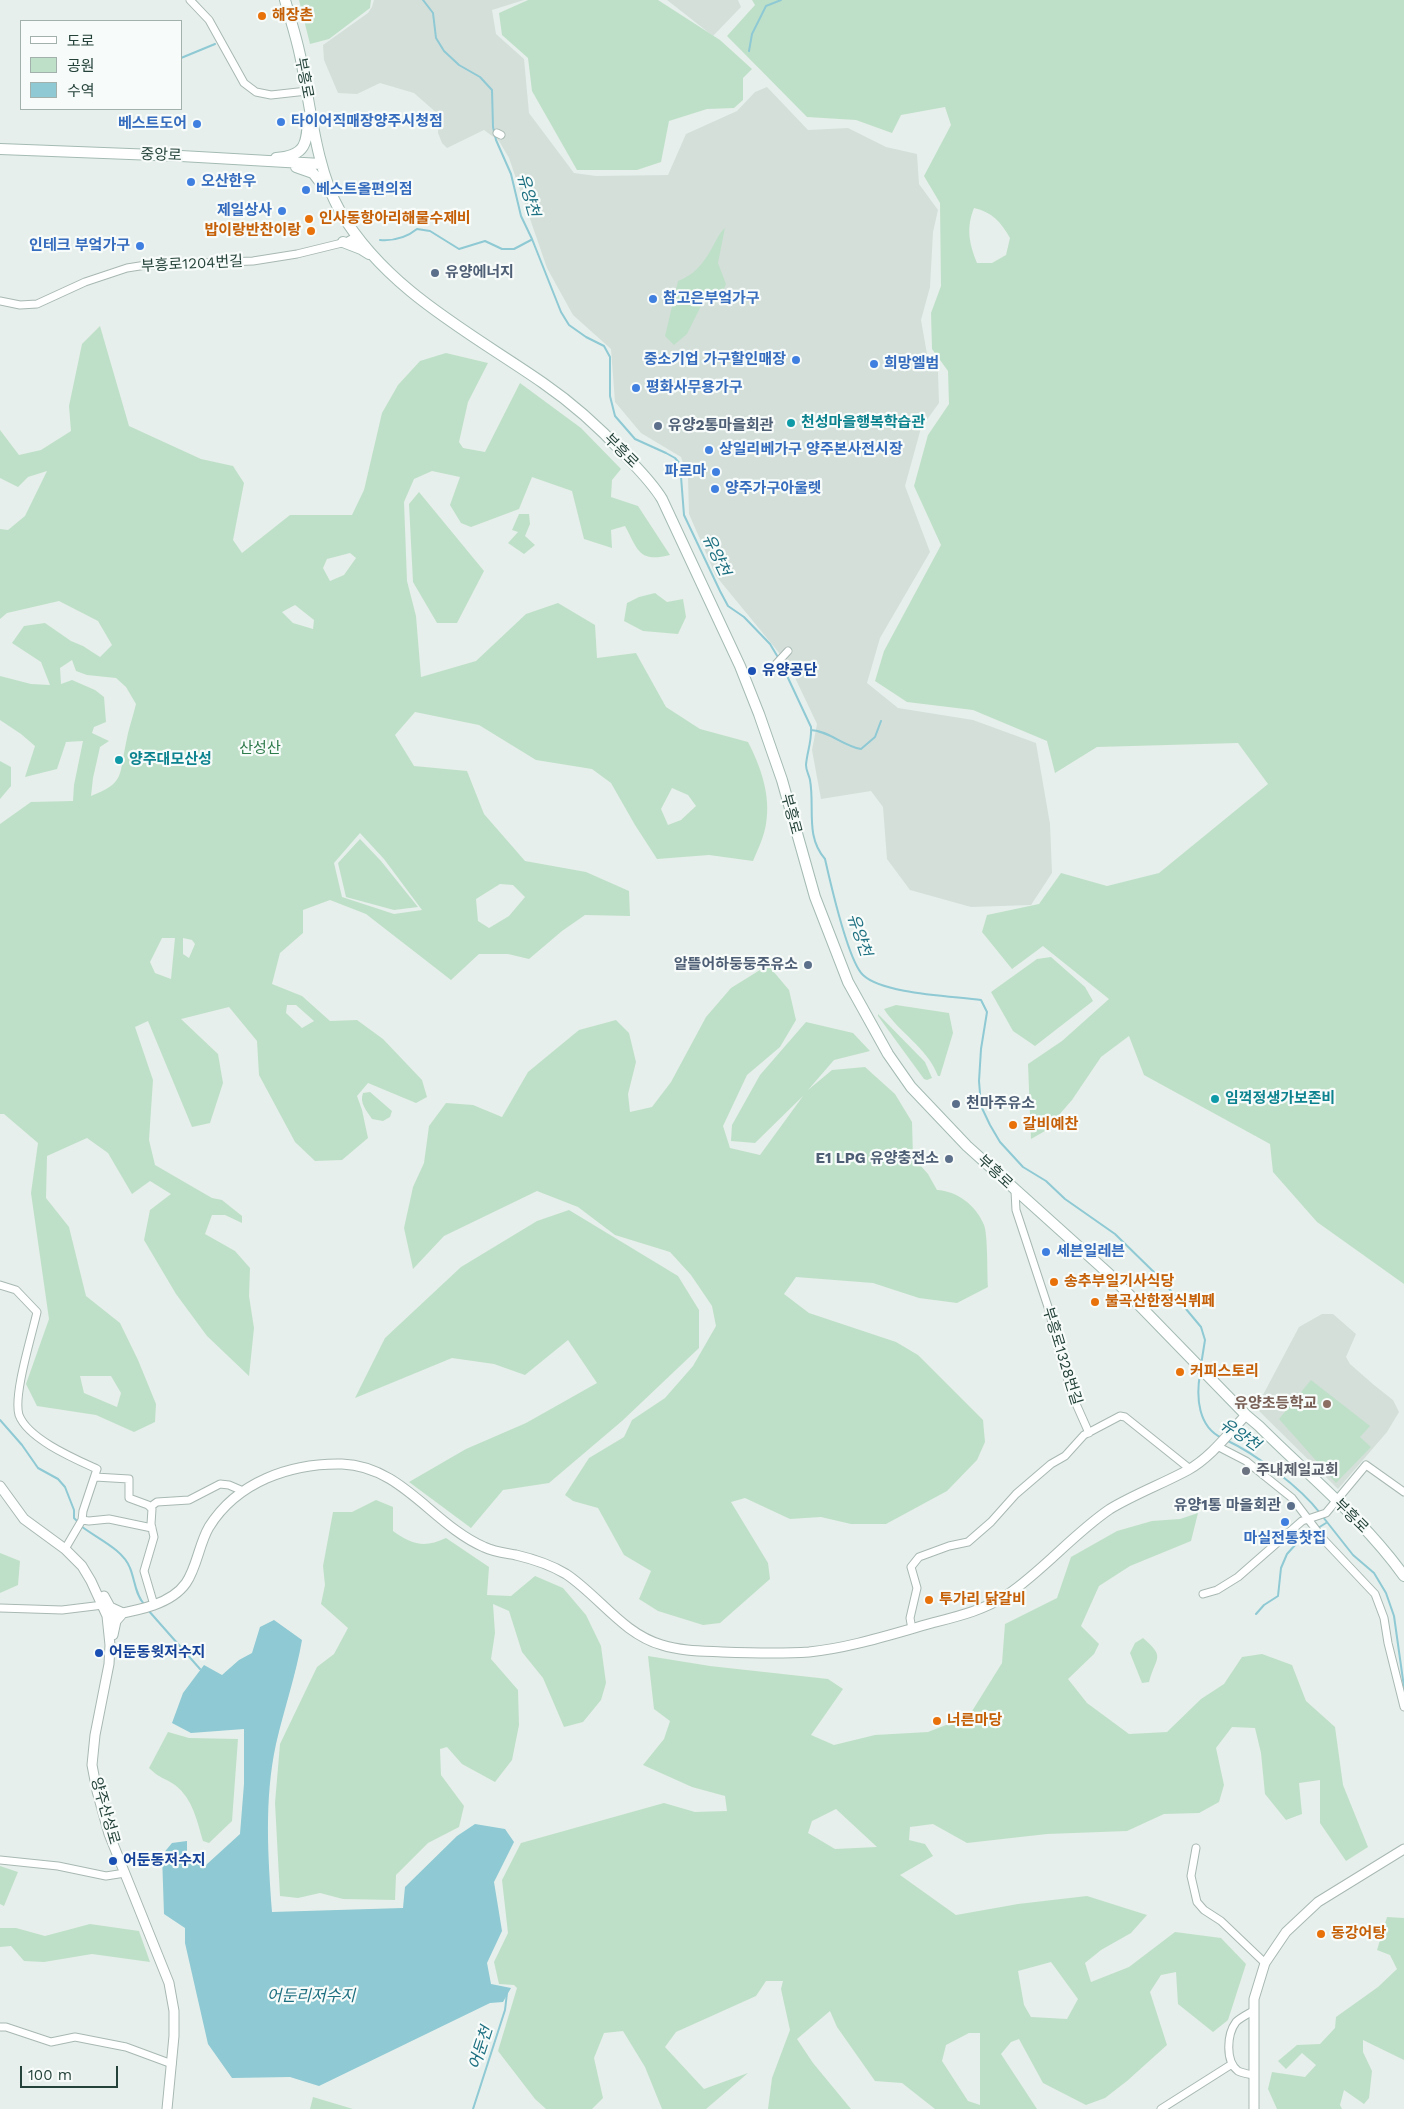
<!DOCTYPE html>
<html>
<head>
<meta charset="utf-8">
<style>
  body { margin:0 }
  #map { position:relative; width:1404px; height:2109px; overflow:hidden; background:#e6efeb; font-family:"Work Sans","Noto Sans KR",sans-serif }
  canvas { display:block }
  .legend { position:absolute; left:20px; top:20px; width:162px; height:90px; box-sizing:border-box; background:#f7fbf9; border:1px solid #a3b1ad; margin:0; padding:6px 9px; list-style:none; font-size:15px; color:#24423a }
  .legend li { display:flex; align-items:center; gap:10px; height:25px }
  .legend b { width:25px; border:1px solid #a3b1ad }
  .scale { position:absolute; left:20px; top:2066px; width:98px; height:22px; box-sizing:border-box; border:2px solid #24423a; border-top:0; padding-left:6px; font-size:15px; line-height:18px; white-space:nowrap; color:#24423a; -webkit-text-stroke:4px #f7fbf9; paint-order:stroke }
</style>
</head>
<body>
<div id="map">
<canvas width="1404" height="2109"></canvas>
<ul class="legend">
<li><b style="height:6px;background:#fff"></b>도로</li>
<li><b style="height:14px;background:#bfe0c8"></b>공원</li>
<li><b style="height:14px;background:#8ec9d4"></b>수역</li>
</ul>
<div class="scale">100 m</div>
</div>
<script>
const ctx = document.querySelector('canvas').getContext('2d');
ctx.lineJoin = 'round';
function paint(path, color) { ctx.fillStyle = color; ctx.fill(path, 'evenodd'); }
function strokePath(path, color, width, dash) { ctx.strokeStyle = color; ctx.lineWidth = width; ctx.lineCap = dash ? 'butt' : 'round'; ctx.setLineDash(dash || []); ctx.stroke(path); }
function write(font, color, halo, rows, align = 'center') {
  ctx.font = font + ' "Work Sans","Noto Sans KR",sans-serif'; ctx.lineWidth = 4.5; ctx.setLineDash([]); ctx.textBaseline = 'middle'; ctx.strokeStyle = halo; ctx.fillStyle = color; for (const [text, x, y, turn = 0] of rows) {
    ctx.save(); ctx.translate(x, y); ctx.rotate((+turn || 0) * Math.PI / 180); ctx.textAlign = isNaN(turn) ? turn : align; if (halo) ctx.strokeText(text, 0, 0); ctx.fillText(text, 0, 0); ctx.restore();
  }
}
paint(new Path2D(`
  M374,0H524L492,10L496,34L524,59L529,113L574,173L596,176L668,175L686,134L737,111L755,92L767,87L808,130L848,128L886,147L917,154L919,184L938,210L933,232L930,287L921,320L927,354L938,372L939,403L921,428L905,486L930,552L880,638L867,683L898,708L973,720L1036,743L1050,824L1052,873L1031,905L971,907L910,890L887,859L883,807L871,791L821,799L812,750L817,724L789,665L716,576L689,514L688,477L681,457L641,433L615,402L611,349L573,315L547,268L509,158L499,141L484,130L447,148L442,143L438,133L439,115L414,93L380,83L357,94L338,93L324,60L323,45L368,13L372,7Z
  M667,0H738L741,7L713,36Z
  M1322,1314H1333L1356,1334L1346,1357L1350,1364L1374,1385L1393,1400L1399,1412L1387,1432L1338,1489L1256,1408L1299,1327Z`), '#d4dfda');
paint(new Path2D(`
  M299,0H371L370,8L329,39L310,44Z
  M528,0H658L720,40L752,69L743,78V100L734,108L707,109L669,121L661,162L637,170H577L532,91L528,58L502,35L499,13Z
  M752,0H1404V1284L1317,1222L1273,1172L1270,1144L1144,1075L1129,1036L1101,1057L1072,1100L1045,1131L1031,1139L1028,1064L1062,1041L1109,999L1043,946L1012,969L982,932L987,915L1039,904L1061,873L1107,886L1159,873L1268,784L1238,743L1097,747L1055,773L1047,741L973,710L907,702L875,681L884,651L941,545L914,486L928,435L949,404L948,371L932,349L931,313L941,286L940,203L924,176L951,125L945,107L901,115L892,133L856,120L807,117L727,36L755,5ZM974,208C992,212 1001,222 1010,238L1006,255L992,263H977C969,243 966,228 974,208Z
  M725,228L718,263L726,284L719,301L706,296L687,334L674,345L665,336L678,281C694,275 703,264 712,248C716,241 719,233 725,228Z
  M100,326L129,426L201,459L233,466L244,483L233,540L242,553L290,515H352L364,490L382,413L398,385L420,361L446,353L488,363L468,402L459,442L463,448L485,452L520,383L581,428L621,469L612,480L611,497L638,506L670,555C639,563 638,550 625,526L611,530L612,548L584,539L572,491L532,477L519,509L471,527L461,523L450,505L460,477L432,471L414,479L404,502L407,581L416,616L421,677L476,661L526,614L558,603L595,625L597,658L636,653L666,707L700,729L748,742C761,767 771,796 766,824C764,837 758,849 753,861L709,855L657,859L635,825L611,783L592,769L536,760L479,725L415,712L395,735L414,766L467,771L484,814L525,861L586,872L629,891L630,916L585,915L562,931L529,959L508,954H479L451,980L366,914L330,900L303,910V933L280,953L272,984L302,996L330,1021L357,1020L383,1039L422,1080L427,1097L416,1103L368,1083L357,1096L362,1110L368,1138L342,1160L315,1161L295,1142L259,1075L257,1041L229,1007L181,1019L218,1054L223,1083L210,1123L192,1127L148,1021L135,1027L153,1080L149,1140L155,1165L212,1198L222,1200L242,1216V1223L225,1215H212L205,1234L235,1251L250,1268L249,1296L254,1328L249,1376L207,1336L176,1294L144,1240L150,1210L171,1194L150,1181L132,1194L108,1153L87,1138L47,1156L46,1198L69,1227L86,1296L120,1323L138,1360L156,1404L155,1422L134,1432L96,1415L37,1406L26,1384L49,1319L31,1193L38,1143L4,1114H0V824L31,802L73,801L74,785L83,741L66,742L57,769L25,777L35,746L21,734L0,720V676L31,684L50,685L41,662L12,643L24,626L45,623L71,641L83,646L100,657L112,645L98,621L59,601L7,613L0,619V529L8,530L25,516L47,471L28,477L18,487L0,478V430L19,455L41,450L71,431L69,406L82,344ZM350,553L356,558L344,575L330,581L323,568L327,559ZM295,605L314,620L313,629L293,623L282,612ZM72,660L76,671L87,675L116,678L126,687L136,704C133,717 128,730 126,743C119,775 125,783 91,796L93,778L100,747L109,741L92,733L94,727L106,722L104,697L95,690L72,680L61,684L60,668ZM672,788L688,795L696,806L681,820L668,825L661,809ZM360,833L384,859L422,910L394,914L342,897L334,863ZM500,884L513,885L525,897L509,916L489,928L478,921L476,899ZM162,938H175L171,979L155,973L150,962ZM183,938L192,940L195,944L189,958L183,954ZM287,1005H296L314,1021L302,1028L286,1013ZM80,1376H111L121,1393L117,1407L84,1393Z
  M419,492L484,571L457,623H437L413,582L409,504Z
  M519,514H529L530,524L525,536L535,545L524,554L508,543L518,532L512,530Z
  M655,593L667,602L683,599L686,617L678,634L643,631L624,621L627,603L639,597Z
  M0,761L11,767V786L0,799Z
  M360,839L381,861L418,907L394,910L346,897L338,863Z
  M1051,957L1085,987L1093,1001L1035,1046L1013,1031L991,992L1037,959Z
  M768,965L789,990L796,1020L780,1047L747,1075L723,1126L730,1148L760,1155L803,1096L755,1143L731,1141L732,1125L760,1075L806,1022L853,1033L870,1051L834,1060L808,1090L832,1070L865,1067L895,1094L912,1122L913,1157L928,1174L937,1190C957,1191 976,1205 984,1225C988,1235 987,1274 988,1287L957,1303L919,1298L873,1283L796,1277L784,1294L809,1313L896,1342L918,1355L983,1420L985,1442L977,1460L947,1491L886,1524H851L821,1517L790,1519L745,1498L731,1502L768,1563L770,1579L720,1623L703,1625L658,1611L639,1599L651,1571L624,1555L598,1508L573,1501L565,1495L589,1458L624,1437L632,1420L665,1398L693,1366L716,1326L712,1306L691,1275L670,1252L615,1235L578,1207L537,1191L444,1236L413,1269L404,1228L413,1187L424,1163L429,1126L446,1103L473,1105L502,1117L528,1072L579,1030L616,1020L629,1033L636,1062L628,1094L630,1112L652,1107L671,1082L706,1017L731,988Z
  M896,1005L949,1013L953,1033L940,1076H938C927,1047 899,1033 884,1009Z
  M878,1014L925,1062L932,1078L927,1080L924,1079L878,1016Z
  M370,1092L392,1111L390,1117L383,1121L372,1119C367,1111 359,1103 363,1093Z
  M569,1210L678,1276L699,1310V1348L622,1421L549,1483L503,1490L471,1528L409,1482L466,1449L526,1423L597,1383L568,1340L525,1375L494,1364L452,1358L355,1398L385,1338L461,1267L537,1221Z
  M1311,1380L1370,1426L1360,1437L1371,1447L1336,1483L1279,1419Z
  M376,1500L393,1507V1531C412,1545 425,1548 446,1538L489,1567L487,1595L511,1596L535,1576L563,1588L586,1615L601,1646L606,1683L601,1700L583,1722L564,1727L543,1678L522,1652L509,1611L493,1604L495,1633L491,1659L518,1690L519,1725L512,1760L495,1782L462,1764L447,1747L440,1749L441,1775L464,1806L459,1827L428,1843L396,1875L395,1900L343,1899L320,1893L298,1898L280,1896L275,1803L280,1744L317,1667L334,1654L348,1628L321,1604L325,1585L323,1566L333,1512H352Z
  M1198,1513L1191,1541L1130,1566L1099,1586L1081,1626L1099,1644L1094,1654L1068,1679L1087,1703L1129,1734L1167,1732L1201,1699L1224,1684L1242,1657L1262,1654L1292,1665L1306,1701L1335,1727L1343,1785L1368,1847L1346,1861L1320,1823V1780L1299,1783L1302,1814L1286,1820L1265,1794L1261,1753L1255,1728L1232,1727L1216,1748L1224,1785L1219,1802L1199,1813L1164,1814L1127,1831L1047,1834L967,1843L933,1824L910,1827L909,1840L925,1844L933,1856L900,1875L956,1915L1018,1904L1087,1896L1147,1915L1131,1933L1101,1950L1085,1963L1091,1982L1129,1967L1175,1932L1221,1938L1246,1964L1228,2020L1213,2032L1178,2004L1176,1972L1161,1975L1150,1992L1167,2045L1127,2081L1105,2098L1086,2105L1043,2083L1019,2039L1011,2042L1001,2054L1037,2109H935L902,2083L875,2081L837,2027L830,2011L797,2039L813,2063L851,2109H768L772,2078L790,2030L781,1989L783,1981H766L756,1996L676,2032L665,2047L704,2089L748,2073L706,2109H662L645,2067L623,2031L604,2033L594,2058L603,2098L592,2109H546L535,2099L498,2051L517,1988L514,1985L499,1984L494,1962L508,1933L502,1880L521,1843L664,1803L695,1812L727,1811L725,1796L692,1787L643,1765L664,1739L670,1721L654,1709L648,1656L710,1666L828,1679L843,1689L811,1735L834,1745L875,1735L928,1732L969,1716L1002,1663L1005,1624L1057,1598L1071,1557L1117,1531L1152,1521L1180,1519ZM836,1809L877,1847L835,1849L808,1833L812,1821ZM1051,1962L1078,1999L1067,2019L1031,2017L1024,2005L1018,1971ZM969,2033H980V2105L968,2101L942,2061L946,2045Z
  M0,1553L20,1561L18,1585L0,1593Z
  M1143,1638C1166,1658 1156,1656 1149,1682L1142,1683L1130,1653L1135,1643Z
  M168,1732L189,1738L238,1739L232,1821L209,1843L203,1841C197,1821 193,1799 175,1785C165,1778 159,1778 149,1768Z
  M0,1866L18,1872L4,1906L0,1904Z
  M1387,1917L1404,1918V2060L1363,2040V2052L1372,2071L1369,2098L1364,2104L1344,2090L1340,2105L1342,2109H1277L1268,2089L1272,2072L1305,2077L1316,2065L1302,2053L1286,2069L1278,2061L1297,2045L1320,2044L1335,2028L1336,2017L1378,1987L1397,1969L1390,1955L1377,1950Z
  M90,1924L139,1931L150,1962L92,1954L44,1962L24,1961L11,1946L0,1947V1928H16L45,1936Z
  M313,2097L353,2109H310Z`), '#bfe0c8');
paint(new Path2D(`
  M274,1620L302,1640C296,1675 284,1709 276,1744C264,1799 268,1857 272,1912L403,1908L405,1887L457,1836L475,1824L505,1829L514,1842L494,1882L502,1931L487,1963L491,1984L511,1988L503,2002L490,2003L319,2086L290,2077L232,2078L208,2044L185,1943V1928L164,1914L162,1855L172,1843L187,1841V1859L206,1865L240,1834L244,1784V1729L191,1733L172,1723L183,1693L204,1665L222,1675L239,1660L252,1653L260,1627Z`), '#8ec9d4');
strokePath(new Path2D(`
  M423,0L433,13L436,38L444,51L459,65L480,77L492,90L493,127L496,140L511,174L521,216L532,239L561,312L569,325L586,337L604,346L610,357V396L615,416L635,439L666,453L675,458L680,464L684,515L720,591L728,606L744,617L770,644L779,659
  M749,51L752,34L766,6L781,0
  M181,58L215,44
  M380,240C394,241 406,238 417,229L430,231L459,249L485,241L502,249H514L531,240
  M781,663L811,727C812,741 807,752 806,765C806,771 809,775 810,780C815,808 805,836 825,859C830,881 848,961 863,975C883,994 952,996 981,1000L987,1012L981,1049L979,1081L981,1106L990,1125L1000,1142L1023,1167L1046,1181L1065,1199L1115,1234L1161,1279L1201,1327L1205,1340L1201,1365
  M811,730C829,731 843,746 861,749L875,737L881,721
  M1200,1374C1196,1397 1198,1427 1222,1438
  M0,1420L22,1445L38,1468L58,1479L65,1487L74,1510V1518L78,1522
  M1226,1440C1256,1454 1300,1487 1320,1513
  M1323,1517L1353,1555L1374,1573L1386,1593L1394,1616L1404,1687
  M81,1526C96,1538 123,1549 130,1568C135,1580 135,1594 144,1604
  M1318,1528L1326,1523
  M148,1610L200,1669
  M1256,1614L1264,1605L1278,1596L1281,1568L1287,1554L1296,1544
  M473,2109L505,2010L507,1993`), '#8ec9d4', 2);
const minor = new Path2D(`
  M190,0L209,20L244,83L256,92L271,95L307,91
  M497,133L501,135
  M0,301L20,305L37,304L85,282L127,268L146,265L253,261L297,254L346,242L357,236
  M776,664L788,651
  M1015,1191L1016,1210L1051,1316L1052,1328L1073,1397L1089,1433
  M0,1285L16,1290L37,1312C32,1335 13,1395 19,1415C28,1439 75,1459 97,1469L83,1511L82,1520L65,1549
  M1217,1446L1246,1461L1292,1498L1324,1540L1375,1594L1384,1618L1388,1643L1404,1707
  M95,1477L129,1479V1498L148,1505L152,1509L151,1524L154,1537L144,1571L154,1605
  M150,1507L157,1502L189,1500L220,1484L229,1485L243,1491
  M82,1520L89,1521L109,1519L152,1528
  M1203,1594L1217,1590L1238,1577L1302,1521L1326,1513L1366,1465L1404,1492
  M0,1608L62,1610L103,1605
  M912,1629L910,1618L917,1588L911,1567L919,1557L949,1546L968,1542L991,1522L1016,1494L1051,1464L1065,1456L1084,1435L1120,1416L1125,1417L1190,1469
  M1196,1848L1191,1876L1197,1902L1204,1910L1221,1921L1265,1963
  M0,1860L58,1866L106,1876L125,1873
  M1253,2011C1248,2014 1240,2018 1236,2022C1227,2034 1225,2061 1238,2071C1242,2073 1248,2074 1253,2075
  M0,2027H6L51,2042L75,2037L126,2047L172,2064
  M1161,2109L1232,2064`);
const tertiary = new Path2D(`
  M0,1486L24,1519L65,1549L82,1566L91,1581L107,1616L110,1645L109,1664L95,1735L92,1765L97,1791L109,1834L169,1983L174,2011V2036L167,2109
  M104,1596L110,1607L123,1613L116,1621L113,1635
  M107,1616C133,1611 170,1606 186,1583C197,1567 199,1544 209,1527C237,1482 290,1463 342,1464C402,1466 433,1525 484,1547C494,1552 505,1553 516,1555C533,1559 551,1565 566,1574C599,1596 623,1634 662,1645C681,1651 702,1651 722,1652C750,1653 780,1654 809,1652C850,1648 892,1634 932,1623C959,1616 984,1610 1007,1595C1044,1570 1073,1534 1110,1509C1135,1494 1162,1484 1188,1470C1211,1457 1228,1434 1246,1415
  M1254,2109V1999L1265,1963L1286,1932L1318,1902L1404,1849`);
const secondary = new Path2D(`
  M285,0C290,18 296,36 300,55C310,102 316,170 340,211C386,290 471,333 543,383C572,403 599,427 623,453C637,468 651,481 662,499L740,666L759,714L782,780L815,897L848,982L888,1054L911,1087L967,1146L1108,1273L1246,1415L1259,1426C1308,1475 1364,1520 1404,1576
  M0,149L181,156L321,164
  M276,158C307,156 307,142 308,116
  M296,167L313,173L327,191
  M343,242L361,249L369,254`);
strokePath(minor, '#a8b8b2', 9);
strokePath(tertiary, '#a8b8b2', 11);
strokePath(secondary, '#a4bbb3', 12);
strokePath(minor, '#fff', 7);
strokePath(tertiary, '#fff', 9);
strokePath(secondary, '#fff', 10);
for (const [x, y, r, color] of [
  [262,16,5,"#e8710a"],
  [281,122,5,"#3f7fe0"],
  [197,124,5,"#3f7fe0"],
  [191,182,5,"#3f7fe0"],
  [306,190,5,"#3f7fe0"],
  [282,211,5,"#3f7fe0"],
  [309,219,5,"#e8710a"],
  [311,231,5,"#e8710a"],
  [140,246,5,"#3f7fe0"],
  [435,273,5,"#5c6f8a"],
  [653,299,5,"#3f7fe0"],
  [796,360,5,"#3f7fe0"],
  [874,364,5,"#3f7fe0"],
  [636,388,5,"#3f7fe0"],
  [791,423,5,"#0f9aa8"],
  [658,426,5,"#5c6f8a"],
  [709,450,5,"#3f7fe0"],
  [716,472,5,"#3f7fe0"],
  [715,489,5,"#3f7fe0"],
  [752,671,5,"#1a4fb4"],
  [119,760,5,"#0f9aa8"],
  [808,965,5,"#5c6f8a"],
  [1215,1099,5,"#0f9aa8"],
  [956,1104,5,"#5c6f8a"],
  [1013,1125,5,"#e8710a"],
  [949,1159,5,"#5c6f8a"],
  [1046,1252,5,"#3f7fe0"],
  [1054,1282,5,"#e8710a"],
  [1095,1302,5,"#e8710a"],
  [1180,1372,5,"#e8710a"],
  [1327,1404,5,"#8d6e63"],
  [1246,1471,5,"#6b7280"],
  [1291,1506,5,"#5c6f8a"],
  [1285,1522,5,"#3f7fe0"],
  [929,1600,5,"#e8710a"],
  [99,1653,5,"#1a4fb4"],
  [937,1721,5,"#e8710a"],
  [113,1861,5,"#1a4fb4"],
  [1321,1934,5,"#e8710a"]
]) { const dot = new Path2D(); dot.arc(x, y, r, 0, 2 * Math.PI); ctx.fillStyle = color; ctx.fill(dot); strokePath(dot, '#f7fbf9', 2); }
write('bold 15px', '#c56008', '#f7fbf9', [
  ["해장촌",272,16],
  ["인사동항아리해물수제비",319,219],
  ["밥이랑반찬이랑",301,231,"right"],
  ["갈비예찬",1023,1125],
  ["송추부일기사식당",1064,1282],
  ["불곡산한정식뷔페",1105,1302],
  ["커피스토리",1190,1372],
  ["투가리 닭갈비",939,1600],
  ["너른마당",947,1721],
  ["동강어탕",1331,1934]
], 'left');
write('15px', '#24423a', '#f7fbf9', [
  ["부흥로",304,78,79],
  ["중앙로",161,155,2],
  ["부흥로1204번길",192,264,-3],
  ["부흥로",621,451,45],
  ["부흥로",791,814,75],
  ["부흥로",995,1172,43],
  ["부흥로1328번길",1062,1356,73],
  ["부흥로",1351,1516,45],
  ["양주산성로",105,1811,74]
]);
write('bold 15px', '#366cbe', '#f7fbf9', [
  ["타이어직매장양주시청점",291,122],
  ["베스트도어",187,124,"right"],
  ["오산한우",201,182],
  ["베스트올편의점",316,190],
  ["제일상사",272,211,"right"],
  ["인테크 부엌가구",130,246,"right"],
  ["참고은부엌가구",663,299],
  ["중소기업 가구할인매장",786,360,"right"],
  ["희망엘범",884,364],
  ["평화사무용가구",646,388],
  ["상일리베가구 양주본사전시장",719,450],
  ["파로마",706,472,"right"],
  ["양주가구아울렛",725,489],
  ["세븐일레븐",1056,1252],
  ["마실전통찻집",1285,1539,"center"]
], 'left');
write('bold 15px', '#4e5e75', '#f7fbf9', [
  ["유양에너지",445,273],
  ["유양2통마을회관",668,426],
  ["알뜰어하둥둥주유소",798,965,"right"],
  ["천마주유소",966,1104],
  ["E1 LPG 유양충전소",939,1159,"right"],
  ["유양1통 마을회관",1281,1506,"right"]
], 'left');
write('bold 15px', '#0d838f', '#f7fbf9', [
  ["천성마을행복학습관",801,423],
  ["양주대모산성",129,760],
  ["임꺽정생가보존비",1225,1099]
], 'left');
write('bold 15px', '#164399', '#f7fbf9', [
  ["유양공단",762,671],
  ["어둔동윗저수지",109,1653],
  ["어둔동저수지",123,1861]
], 'left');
write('15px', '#2d7a4b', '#f7fbf9', [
  ["산성산",260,749]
]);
write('bold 15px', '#785e54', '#f7fbf9', [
  ["유양초등학교",1317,1404]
], 'right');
write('bold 15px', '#5b616d', '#f7fbf9', [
  ["주내제일교회",1256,1471]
], 'left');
write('italic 16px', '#1c6f80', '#f7fbf9', [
  ["유양천",528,195,74],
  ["유양천",716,555,65],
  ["유양천",859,935,71],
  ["유양천",1240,1435,34],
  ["어둔리저수지",311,1996],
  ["어둔천",481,2048,-72]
]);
</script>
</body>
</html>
